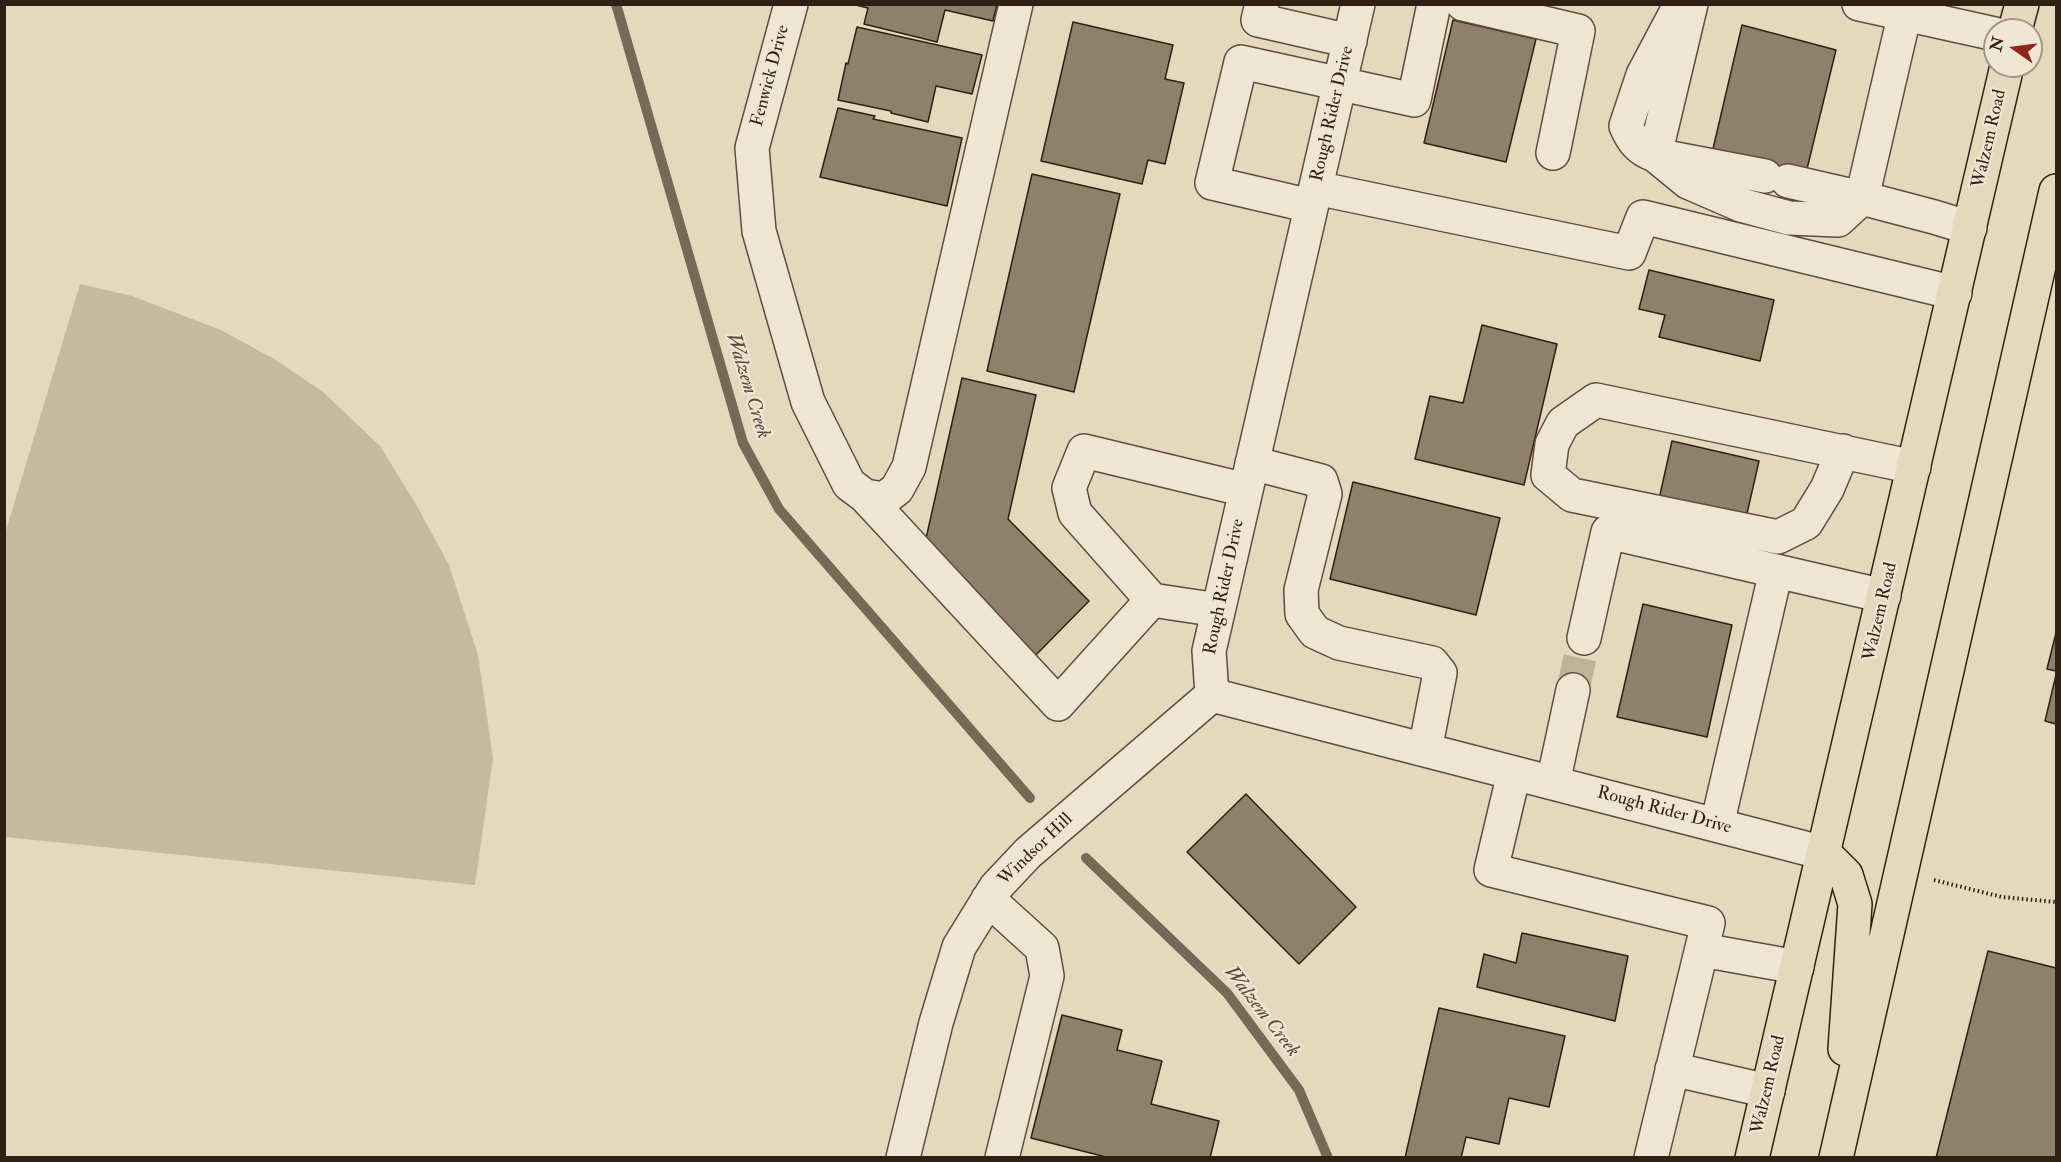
<!DOCTYPE html>
<html>
<head>
<meta charset="utf-8">
<style>
  body { margin:0 }
  #map { position:relative; width:2061px; height:1162px; overflow:hidden; background:#e5d8bc; font-family:"IM FELL Double Pica",serif }
  canvas { display:block }
  .frame { position:absolute; inset:0; border:6px solid #321f13; pointer-events:none }
  .north { position:absolute; left:1983px; top:18px; width:60px; height:60px; box-sizing:border-box; background:#eee6d3; border:2px solid #a39686; border-radius:50%; rotate:284deg; font-size:16px; font-weight:700; line-height:24px; text-align:center; color:#321f13 }
  .north::after { content:''; display:block; margin:auto; width:21px; height:27px; background:#8f2418; clip-path:polygon(50% 0,100% 100%,50% 72%,0 100%) }
</style>
</head>
<body>
<div id="map">
<canvas width="2061" height="1162"></canvas>
<div class="frame"></div>
<div class="north">N</div>
</div>
<script>
const ctx = document.querySelector('canvas').getContext('2d');
ctx.lineJoin = 'round';
function paint(path, color) { ctx.fillStyle = color; ctx.fill(path, 'evenodd'); }
function strokePath(path, color, width, dash) { ctx.strokeStyle = color; ctx.lineWidth = width; ctx.lineCap = dash ? 'butt' : 'round'; ctx.setLineDash(dash || []); ctx.stroke(path); }
function write(font, color, halo, rows, align = 'center') {
  ctx.font = font + ' "IM FELL Double Pica",serif'; ctx.lineWidth = 4.5; ctx.setLineDash([]); ctx.textBaseline = 'middle'; ctx.strokeStyle = halo; ctx.fillStyle = color; for (const [text, x, y, turn = 0] of rows) {
    ctx.save(); ctx.translate(x, y); ctx.rotate((+turn || 0) * Math.PI / 180); ctx.textAlign = isNaN(turn) ? turn : align; if (halo) ctx.strokeText(text, 0, 0); ctx.fillText(text, 0, 0); ctx.restore();
  }
}
paint(new Path2D(`
  M80,284L132,296L221,330L274,359L323,392L380,446L417,506L449,565L478,655L493,758L475,885L5,837V534Z`), '#c7b99f');
strokePath(new Path2D(`
  M616,4L743,443L779,509L1030,798
  M1086,858L1227,993L1299,1090L1328,1158`), '#796856', 10);
const building = new Path2D(`
  M997,4L993,21L945,10L937,42L864,24L868,8L856,5Z
  M1453,20L1536,39L1506,162L1424,143Z
  M1073,22L1173,45L1165,79L1184,83L1165,164L1148,160L1142,184L1041,161Z
  M1742,25L1836,50L1806,173L1712,153Z
  M857,27L982,55L972,94L936,86L928,122L891,113V111L838,100L846,63L848,64Z
  M838,108L875,116L873,119L962,138L947,206L820,177Z
  M1032,174L1120,194L1074,392L987,371Z
  M1649,270L1774,300L1760,361L1659,337L1665,315L1639,309Z
  M1482,325L1557,344L1524,485L1415,459L1430,396L1463,403Z
  M962,378L1036,395L1008,519L1089,601L1031,660L923,552Z
  M1672,441L1759,461L1746,518L1659,499Z
  M1353,482L1500,518L1476,615L1330,579Z
  M1643,604L1732,625L1707,737L1617,717Z
  M2056,633V671L2047,669Z
  M2056,675V724L2045,721Z
  M1246,794L1356,907L1299,964L1187,852Z
  M1522,933L1628,956L1615,1021L1477,987L1484,954L1516,963Z
  M1988,951L2056,968V1158H1936Z
  M1439,1008L1565,1036L1549,1107L1509,1098L1499,1144L1466,1137L1461,1158H1405Z
  M1062,1015L1122,1030L1117,1050L1162,1061L1151,1104L1219,1121L1210,1158H1110L1031,1138Z`);
paint(building, '#8f7f6b');
strokePath(building, '#321f13', 1.5);
strokePath(new Path2D(`
  M1573,690L1584,638`), '#c1b39a', 33, [33, 16]);
const minor = new Path2D(`
  M791,4L752,148L759,231L808,402L849,484L865,496L884,499L897,489L909,467L1016,4
  M1262,4L1258,20L1350,41
  M1463,4L1578,31L1553,153
  M1691,4L1655,155L1688,182L1741,205L1789,218L1838,220L1862,198
  M1859,4L1995,34
  M1907,4L1862,198L1934,217L1970,228
  M1678,9L1643,75L1626,126C1632,140 1639,150 1655,155L1765,176
  M1788,181L1862,198
  M1316,188L1629,253L1643,217L1955,293
  M1311,206L1212,183L1241,62L1414,100L1434,4
  M1843,451L1827,489L1806,523L1778,537L1572,495L1548,475L1552,444L1563,423L1596,400L1914,467
  M1252,463L1321,481L1325,494L1301,590L1302,614L1315,632L1339,643L1432,663L1440,673L1425,750
  M865,496L1058,704L1152,600
  M1218,610L1152,600L1075,513L1069,488L1084,451L1246,490
  M1584,638L1608,532L1884,596
  M1212,695L1209,651L1358,4
  M1212,695L1824,853
  M1514,773L1491,870L1708,923L1651,1158
  M1553,783L1573,690
  M1717,825L1776,571
  M988,899L1042,948L1047,976L1002,1158
  M1702,950L1797,967
  M1672,1069L1768,1091
  M903,1158L936,1023L959,947L996,887L1028,853L1212,695`);
const major = new Path2D(`
  M2015,30L2022,4
  M1824,853L1846,875L1855,904L1845,1049
  M1752,1158L2007,66
  M1836,1158L2056,191`);
strokePath(minor, '#5f4d3d', 36);
strokePath(major, '#321f13', 36);
strokePath(new Path2D(`
  M1934,880L2002,897L2056,902`), '#321f13', 4, [1.5, 3]);
strokePath(minor, '#eee6d3', 33);
strokePath(major, '#e5d8bc', 33);
write('18px', '#321f13', '#eee6d3', [
  ["Fenwick Drive",771,76,-75],
  ["Rough Rider Drive",1333,114,-77],
  ["Walzem Road",1990,139,-77],
  ["Rough Rider Drive",1225,587,-78],
  ["Walzem Road",1881,612,-77],
  ["Rough Rider Drive",1664,811,15],
  ["Windsor Hill",1036,850,-44],
  ["Walzem Road",1769,1085,-77]
]);
write('italic 20px', '#5b4a3a', '#eee6d3', [
  ["Walzem Creek",747,386,73],
  ["Walzem Creek",1261,1012,52]
]);
</script>
</body>
</html>
